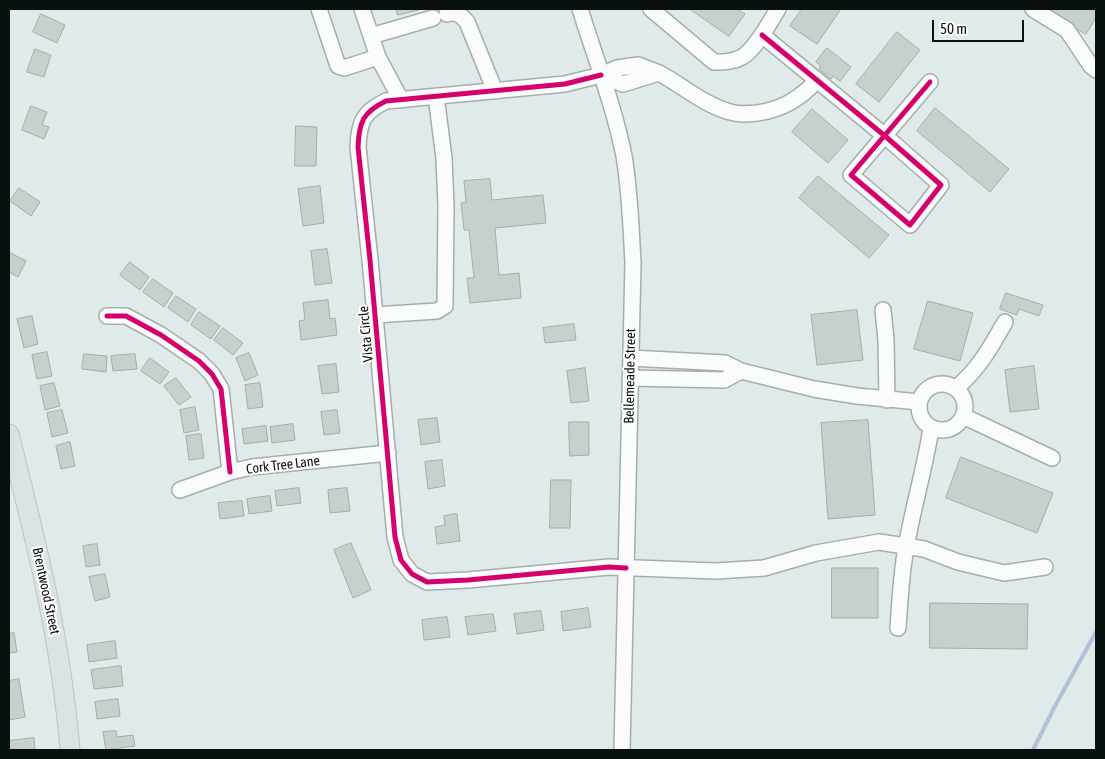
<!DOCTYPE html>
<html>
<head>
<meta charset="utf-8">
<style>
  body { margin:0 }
  #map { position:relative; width:1105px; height:759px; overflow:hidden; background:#e0eaea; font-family:"Asap Condensed",sans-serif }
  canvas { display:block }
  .frame { position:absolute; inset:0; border:10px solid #091010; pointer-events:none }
  .scale { position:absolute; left:932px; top:20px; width:92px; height:22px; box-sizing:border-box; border:2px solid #091010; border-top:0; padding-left:6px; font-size:15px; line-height:18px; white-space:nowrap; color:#091010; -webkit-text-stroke:4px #fff; paint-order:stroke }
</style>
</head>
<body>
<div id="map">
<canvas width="1105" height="759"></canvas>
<div class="frame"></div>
<div class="scale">50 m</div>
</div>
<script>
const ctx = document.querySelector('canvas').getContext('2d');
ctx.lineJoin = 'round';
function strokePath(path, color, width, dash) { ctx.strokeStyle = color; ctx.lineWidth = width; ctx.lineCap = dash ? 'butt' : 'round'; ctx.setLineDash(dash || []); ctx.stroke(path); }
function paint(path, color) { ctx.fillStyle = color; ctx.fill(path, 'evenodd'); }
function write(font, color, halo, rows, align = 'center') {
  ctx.font = font + ' "Asap Condensed",sans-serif'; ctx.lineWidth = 4; ctx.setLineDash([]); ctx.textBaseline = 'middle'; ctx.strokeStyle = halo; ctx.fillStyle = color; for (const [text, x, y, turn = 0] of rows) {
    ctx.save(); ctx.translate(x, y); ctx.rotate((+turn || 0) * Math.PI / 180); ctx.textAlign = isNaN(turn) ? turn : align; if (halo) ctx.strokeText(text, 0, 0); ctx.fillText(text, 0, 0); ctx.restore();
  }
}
strokePath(new Path2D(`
  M1033,750L1055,706L1096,632`), '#b0c0d6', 4);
const building = new Path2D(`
  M396,9H422L398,15Z
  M690,9H737L745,14L729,36Z
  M802,9H841L817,44L790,26Z
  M1044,9H1096V18L1086,34Z
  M41,14L65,25L57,43L33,32Z
  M897,32L920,50L879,102L856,84Z
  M827,48L851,67L840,81L833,76L831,79L819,69L821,66L816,62Z
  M35,49L51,55L44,77L27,72Z
  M31,106L47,112L42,125L49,127L44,139L22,130Z
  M935,108L1009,169L990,192L917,131Z
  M812,109L848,140L828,163L792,132Z
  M296,126L317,127L316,166H295Z
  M818,176L889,235L869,258L799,198Z
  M490,179L492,200L543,195L546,223L495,228L499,275L519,273L521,298L470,303L467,278H474L469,230H464L461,203L466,202L464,181Z
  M320,186L324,223L303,226L298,189Z
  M19,188L40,202L31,216L10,201Z
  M327,249L332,283L315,285L311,251Z
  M9,252L26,261L18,277L9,272Z
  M130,262L149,277L140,290L120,275Z
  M153,279L173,293L164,307L143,292Z
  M1006,293L1043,305L1039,316L1019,309L1017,315L1000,309Z
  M176,296L196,309L188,322L168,308Z
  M328,300L330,319L335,318L337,335L301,340L299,321L305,320L303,303Z
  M928,301L973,313L960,361L914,349Z
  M857,310L863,360L817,365L811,315Z
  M199,312L220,326L211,339L191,325Z
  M32,316L38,344L24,348L17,319Z
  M574,324L576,340L545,343L543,328Z
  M223,328L243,343L233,355L214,340Z
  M47,352L52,376L37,379L32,355Z
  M249,353L258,375L245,381L236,358Z
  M84,354L107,356L106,372L82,369Z
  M135,354L137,369L113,371L111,356Z
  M150,358L169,372L160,384L141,371Z
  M336,364L339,392L322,394L318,366Z
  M1034,366L1039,409L1010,412L1005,370Z
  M585,368L589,401L571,403L567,371Z
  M176,378L191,397L179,405L164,386Z
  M54,383L60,406L45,410L40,386Z
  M260,383L263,407L248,409L245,385Z
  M195,407L199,430L184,433L180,410Z
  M62,410L68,433L52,437L47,413Z
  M337,410L340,433L324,435L321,412Z
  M437,418L440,442L421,445L418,420Z
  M868,420L875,515L828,519L821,423Z
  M569,422H589V455L570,456Z
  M293,424L295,440L272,443L270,427Z
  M266,426L268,441L244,444L242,429Z
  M201,434L204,458L189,460L186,436Z
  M70,442L75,466L61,469L56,446Z
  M961,457L1053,493L1037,533L946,498Z
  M442,460L445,486L428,489L425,462Z
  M551,480H571L570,528H550Z
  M299,488L301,503L277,506L275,491Z
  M347,488L350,511L330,513L328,490Z
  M270,496L272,511L249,514L247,499Z
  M242,501L244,516L220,519L218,503Z
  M457,514L460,541L437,544L435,527L445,525L444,516Z
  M351,543L371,590L353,598L334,550Z
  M97,544L100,565L86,567L83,546Z
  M832,568H878V618H832Z
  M105,574L110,597L95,601L89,577Z
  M930,603L1028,604L1027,649L930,648Z
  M588,608L591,627L563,631L561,612Z
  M541,611L544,630L517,634L514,614Z
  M493,614L496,631L468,635L465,617Z
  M447,617L450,637L424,640L422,620Z
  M14,633L17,652L9,653V634Z
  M115,641L117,658L89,662L87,645Z
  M121,666L123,686L94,689L91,670Z
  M19,679L25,717L9,720V681Z
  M118,699L120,716L97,719L95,702Z
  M116,731L117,737L133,735L135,746L106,750L103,732Z
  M34,738L35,750H9V741Z`);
paint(building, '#c8d0ce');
strokePath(building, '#a5acab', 1);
const minor = new Path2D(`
  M319,9L338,66L344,68L378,57
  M362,9L378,57L401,100
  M580,9C595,57 614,106 624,156C630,191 631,228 633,263L622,750
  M651,9L714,62C724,62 733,62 742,57C755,50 770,22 778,9
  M1033,9L1067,30L1091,66L1096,70
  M447,14C457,11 461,15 467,22L495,91
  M762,35L885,136L941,185L910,225L851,175L930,82
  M371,36L433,18
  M659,73C682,85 704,105 730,112C739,115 748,114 757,113C781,110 800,99 816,81
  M601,75L623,84L659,73L638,65L617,68L601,75L565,84L386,101C363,112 359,122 358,147L370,260L395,537L401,560L412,574L427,582L468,580L609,567L716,571L764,568L816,553L879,542L924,549L958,562L1004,573L1045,567
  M883,310L886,340L887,400
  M375,315L437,311L445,306L446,206L444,158L436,96
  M107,316H126L161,335L199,361L212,374L221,389L230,472
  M631,358L725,363L741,371L814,389L857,396L919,402
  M630,378L724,380L741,371
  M919 407a23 23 0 1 1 46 0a23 23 0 1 1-46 0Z
  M956,388C978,370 991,347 1005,322
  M963,416L1052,458
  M180,490L230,472L252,467L388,453
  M898,628C900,601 901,574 906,548C913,507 925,468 931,428`);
const major = new Path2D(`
  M9,434C36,541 61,640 70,750`);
strokePath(minor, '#a5adad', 18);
strokePath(major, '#bec3c3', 21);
strokePath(minor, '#fafcfc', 15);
strokePath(major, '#d9e2e5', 19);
strokePath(new Path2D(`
  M762,35L885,136L941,185L910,225L851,175L930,82
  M601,75L565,84L386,101C363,112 359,122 358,147L370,260L395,537L401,560L412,574L427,582L468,580L609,567L626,568
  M107,316H126L161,335L199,361L212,374L221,389L230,472`), '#d6006c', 5);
write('14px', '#091010', '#fff', [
  ["Vista Circle",366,334,-95],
  ["Bellemeade Street",630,376,-89],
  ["Cork Tree Lane",283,465,-7],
  ["Brentwood Street",46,591,78]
]);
</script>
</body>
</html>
